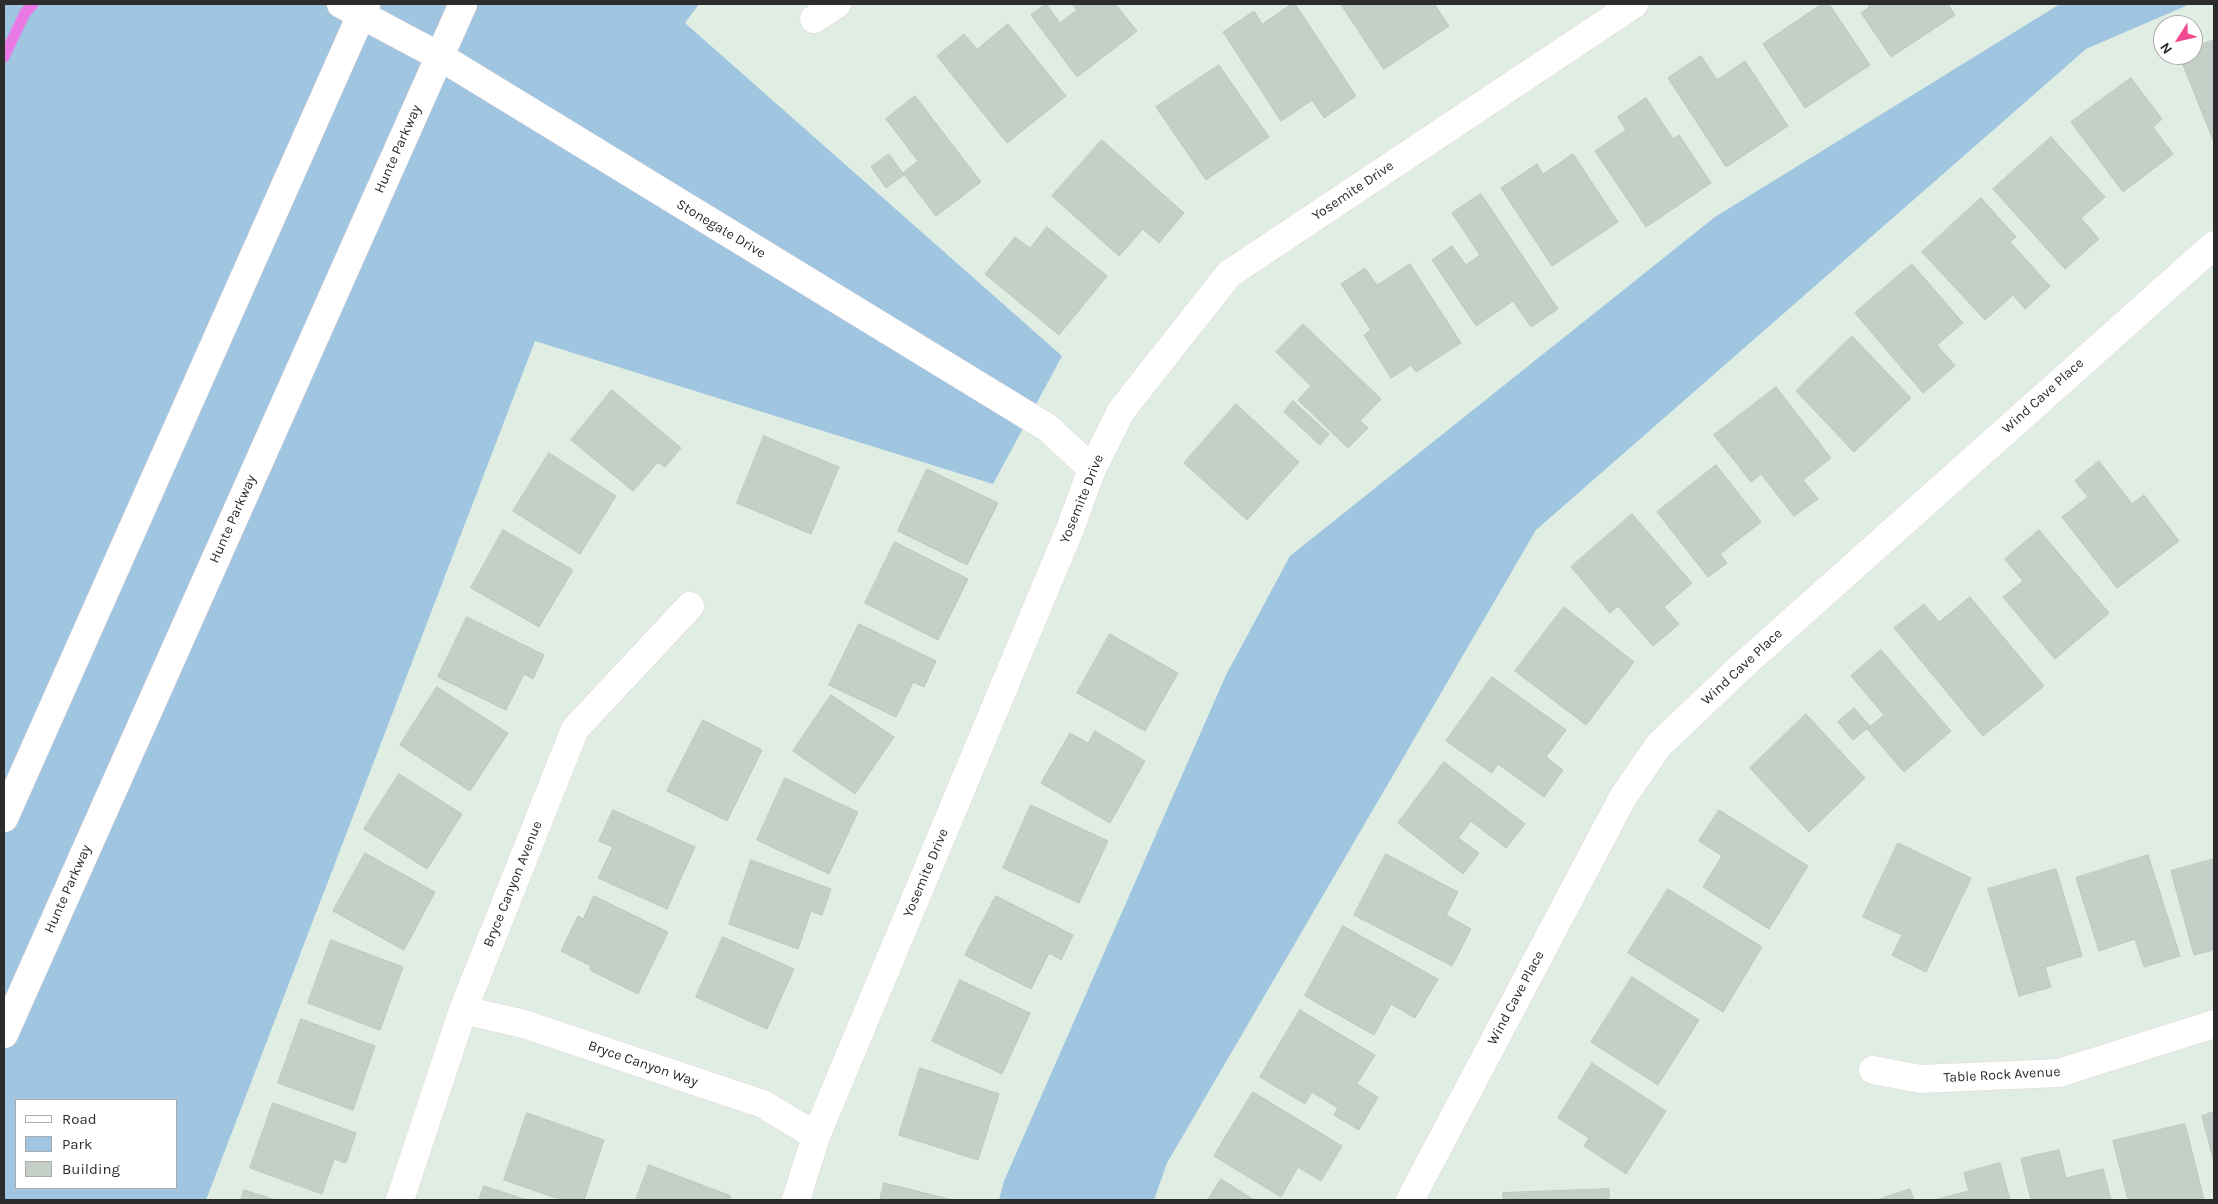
<!DOCTYPE html>
<html>
<head>
<meta charset="utf-8">
<style>
  body { margin:0 }
  #map { position:relative; width:2218px; height:1204px; overflow:hidden; background:#dfede3; font-family:Karla,sans-serif }
  canvas { display:block }
  .frame { position:absolute; inset:0; border:5px solid #2c2c2c; pointer-events:none }
  .legend { position:absolute; left:15px; top:1099px; width:162px; height:90px; box-sizing:border-box; background:#fff; border:1px solid #ababab; margin:0; padding:6px 9px; list-style:none; font-size:15px; color:#2c2c2c }
  .legend li { display:flex; align-items:center; gap:10px; height:25px }
  .legend b { width:25px; border:1px solid #ababab }
  .north { position:absolute; left:2153px; top:15px; width:50px; height:50px; box-sizing:border-box; background:#fff; border:1px solid #ababab; border-radius:50%; rotate:235deg; font-size:14px; font-weight:700; line-height:20px; text-align:center; color:#2c2c2c }
  .north::after { content:''; display:block; margin:auto; width:18px; height:22px; background:#f04992; clip-path:polygon(50% 0,100% 100%,50% 72%,0 100%) }
</style>
</head>
<body>
<div id="map">
<canvas width="2218" height="1204"></canvas>
<div class="frame"></div>
<ul class="legend">
<li><b style="height:6px;background:#fff"></b>Road</li>
<li><b style="height:14px;background:#9fc5e0"></b>Park</li>
<li><b style="height:14px;background:#c4cfc8"></b>Building</li>
</ul>
<div class="north">N</div>
</div>
<script>
const ctx = document.querySelector('canvas').getContext('2d');
ctx.lineJoin = 'round';
function paint(path, color) { ctx.fillStyle = color; ctx.fill(path, 'evenodd'); }
function strokePath(path, color, width, dash) { ctx.strokeStyle = color; ctx.lineWidth = width; ctx.lineCap = dash ? 'butt' : 'round'; ctx.setLineDash(dash || []); ctx.stroke(path); }
function write(font, color, halo, rows, align = 'center') {
  ctx.font = font + ' Karla,sans-serif'; ctx.lineWidth = 4; ctx.setLineDash([]); ctx.textBaseline = 'middle'; ctx.strokeStyle = halo; ctx.fillStyle = color; for (const [text, x, y, turn = 0] of rows) {
    ctx.save(); ctx.translate(x, y); ctx.rotate((+turn || 0) * Math.PI / 180); ctx.textAlign = isNaN(turn) ? turn : align; if (halo) ctx.strokeText(text, 0, 0); ctx.fillText(text, 0, 0); ctx.restore();
  }
}
paint(new Path2D(`
  M4,4H699L685,23L1062,356L993,484L535,341L206,1200H4ZM16,1100H176V1188H16Z
  M2060,4H2190L2086,49L1536,530L1167,1163L1154,1200H999L1004,1181L1226,675L1290,556L1715,217Z`), '#9fc5e0');
strokePath(new Path2D(`
  M4,57L25,13L33,4`), '#e879e6', 11);
const building = new Path2D(`
  M1046,4L1060,23L1077,10L1072,4H1115L1137,31L1077,77L1031,15Z
  M1292,4H1295L1356,96L1324,118L1312,100L1281,121L1223,32L1254,11L1262,24Z
  M1341,4H1434L1449,26L1384,69Z
  M1822,4H1829L1870,65L1805,108L1763,44Z
  M1867,4H1948L1955,15L1891,57L1861,13L1869,7Z
  M1008,24L1066,96L1007,143L937,56L964,34L977,49Z
  M2214,40V142L2179,55H2193V48Z
  M1701,56L1717,80L1745,61L1788,126L1726,167L1668,78Z
  M1219,65L1269,137L1206,180L1156,107Z
  M2131,78L2162,119L2153,127L2173,154L2123,192L2071,122Z
  M915,96L981,182L936,216L903,173L918,161L886,119Z
  M1646,98L1673,139L1679,135L1711,183L1646,227L1595,151L1626,130L1618,117Z
  M2051,137L2105,197L2081,218L2099,239L2065,269L1993,189Z
  M1102,140L1184,213L1159,243L1143,229L1119,256L1052,196Z
  M889,154L904,175L886,188L871,167Z
  M1573,154L1618,222L1552,266L1501,188L1537,164L1543,174Z
  M1481,194L1558,309L1531,327L1513,301L1476,326L1432,260L1452,246L1466,265L1480,255L1452,213Z
  M1981,198L2016,237L2010,242L2050,286L2025,309L2013,295L1985,320L1922,252Z
  M1047,227L1107,276L1059,335L985,274L1015,237L1030,248Z
  M1410,264L1461,343L1416,372L1411,365L1391,378L1364,335L1371,330L1341,284L1365,268L1377,285Z
  M1912,264L1963,323L1937,345L1955,366L1923,393L1855,313Z
  M1303,324L1381,399L1360,421L1368,428L1348,448L1298,400L1311,386L1276,352Z
  M1852,336L1911,398L1854,452L1796,391Z
  M1776,387L1831,458L1803,480L1818,499L1794,516L1761,474L1751,482L1714,435Z
  M612,390L681,448L665,467L658,462L633,491L571,440Z
  M1293,401L1329,434L1320,445L1284,412Z
  M1236,404L1299,462L1247,520L1184,463Z
  M764,436L839,467L811,534L737,503Z
  M549,453L616,496L580,554L513,511Z
  M2099,461L2132,504L2144,495L2179,541L2117,588L2062,517L2088,497L2075,481Z
  M1716,465L1761,522L1720,554L1727,563L1708,577L1657,512Z
  M927,469L998,503L967,565L898,531Z
  M1632,514L1692,583L1664,607L1679,624L1653,646L1618,606L1610,613L1571,567Z
  M503,530L573,570L539,627L471,588Z
  M2039,530L2109,613L2055,659L2003,597L2023,581L2005,559Z
  M895,542L968,579L938,640L865,603Z
  M1970,597L2044,686L1983,736L1894,628L1924,604L1939,622Z
  M1564,607L1634,662L1586,725L1515,671Z
  M467,617L544,655L533,679L524,674L506,710L438,677Z
  M859,624L936,661L924,687L913,682L896,717L829,685Z
  M1110,634L1178,673L1145,731L1077,693Z
  M1881,650L1951,731L1904,772L1867,729L1884,715L1851,676Z
  M1492,677L1566,730L1546,757L1563,770L1544,797L1498,764L1492,773L1446,741Z
  M437,687L508,733L470,791L400,745Z
  M831,695L894,737L855,794L793,751Z
  M1854,708L1870,726L1853,740L1838,722Z
  M1806,714L1865,778L1809,832L1750,768Z
  M703,720L762,750L727,821L667,791Z
  M1095,731L1145,761L1110,823L1041,783L1070,733L1088,743Z
  M1444,762L1525,824L1506,848L1471,821L1458,838L1479,853L1463,874L1398,823Z
  M399,774L462,814L427,869L364,829Z
  M785,778L858,812L829,874L757,840Z
  M1031,805L1108,841L1079,903L1003,868Z
  M613,810L695,847L667,909L598,878L613,847L599,841Z
  M1719,810L1808,866L1769,929L1703,887L1722,856L1699,841Z
  M1898,843L1971,878L1926,972L1892,955L1902,935L1863,917Z
  M365,853L435,892L404,950L333,911Z
  M1386,854L1458,892L1446,915L1471,929L1452,966L1354,915Z
  M2148,855L2180,956L2144,967L2135,939L2099,951L2076,878Z
  M2214,859V950L2194,955L2171,871Z
  M751,860L831,889L822,915L811,911L798,949L729,924Z
  M2056,869L2082,956L2045,967L2051,987L2019,996L1988,889Z
  M1668,889L1762,947L1723,1012L1628,953Z
  M594,896L668,932L638,994L590,970L591,966L561,951L578,916L583,919Z
  M996,896L1073,935L1061,960L1049,953L1031,989L965,955Z
  M1343,926L1438,979L1415,1018L1391,1004L1374,1035L1305,996Z
  M723,937L794,969L767,1029L696,997Z
  M331,940L403,967L380,1030L308,1003Z
  M1632,977L1699,1020L1658,1085L1591,1042Z
  M960,980L1030,1013L1002,1074L932,1041Z
  M1300,1010L1375,1055L1357,1084L1378,1097L1359,1130L1334,1115L1338,1108L1312,1092L1305,1104L1260,1077Z
  M301,1019L375,1046L353,1110L278,1083Z
  M1592,1063L1666,1111L1626,1174L1584,1146L1589,1138L1558,1118Z
  M920,1068L999,1094L978,1160L899,1135Z
  M1253,1092L1342,1146L1321,1181L1298,1167L1281,1197L1214,1156Z
  M273,1103L356,1133L346,1163L334,1159L322,1194L250,1168Z
  M2214,1112V1162L2202,1116Z
  M527,1113L604,1140L584,1200H562L504,1180Z
  M2185,1124L2204,1200H2128L2113,1141Z
  M2059,1150L2066,1178L2103,1169L2111,1200H2031L2021,1159Z
  M2000,1163L2010,1200H1934L1969,1191L1964,1173Z
  M649,1165L731,1196L729,1200H636Z
  M1221,1179L1254,1200H1208Z
  M884,1183L953,1200H880Z
  M484,1186L527,1200H479Z
  M1609,1189V1200H1503V1193Z
  M1910,1189L1914,1200H1877Z
  M244,1190L276,1200H241Z`);
paint(building, '#c4cfc8');
strokePath(building, '#b9c8bf', 1);
const minor = new Path2D(`
  M814,19L837,4
  M463,1010L524,1024L763,1104L816,1136
  M1873,1070L1920,1079L2059,1073L2214,1024
  M400,1200L463,1010L575,729L690,606
  M796,1200L816,1136L1070,529L1092,469L1121,411L1229,274L1634,4
  M1410,1200L1623,797L1659,745L1741,667L2214,245`);
const tertiary = new Path2D(`
  M341,4L439,56L1048,428L1092,469`);
const secondary = new Path2D(`
  M4,818L366,4
  M4,1034L463,4`);
strokePath(minor, '#e3d4db', 29);
strokePath(tertiary, '#e3d4db', 29);
strokePath(secondary, '#e3d4db', 29);
strokePath(minor, '#fff', 28);
strokePath(tertiary, '#fff', 28);
strokePath(secondary, '#fff', 28);
write('14px', '#2c2c2c', '#fff', [
  ["Hunte Parkway",398,149,-66],
  ["Yosemite Drive",1353,191,-34],
  ["Stonegate Drive",721,229,31],
  ["Wind Cave Place",2043,396,-42],
  ["Yosemite Drive",1082,499,-68],
  ["Hunte Parkway",233,519,-66],
  ["Wind Cave Place",1742,667,-43],
  ["Yosemite Drive",926,873,-67],
  ["Bryce Canyon Avenue",513,884,-68],
  ["Hunte Parkway",68,889,-66],
  ["Wind Cave Place",1516,998,-62],
  ["Bryce Canyon Way",643,1064,19],
  ["Table Rock Avenue",2002,1075,-3]
]);
</script>
</body>
</html>
